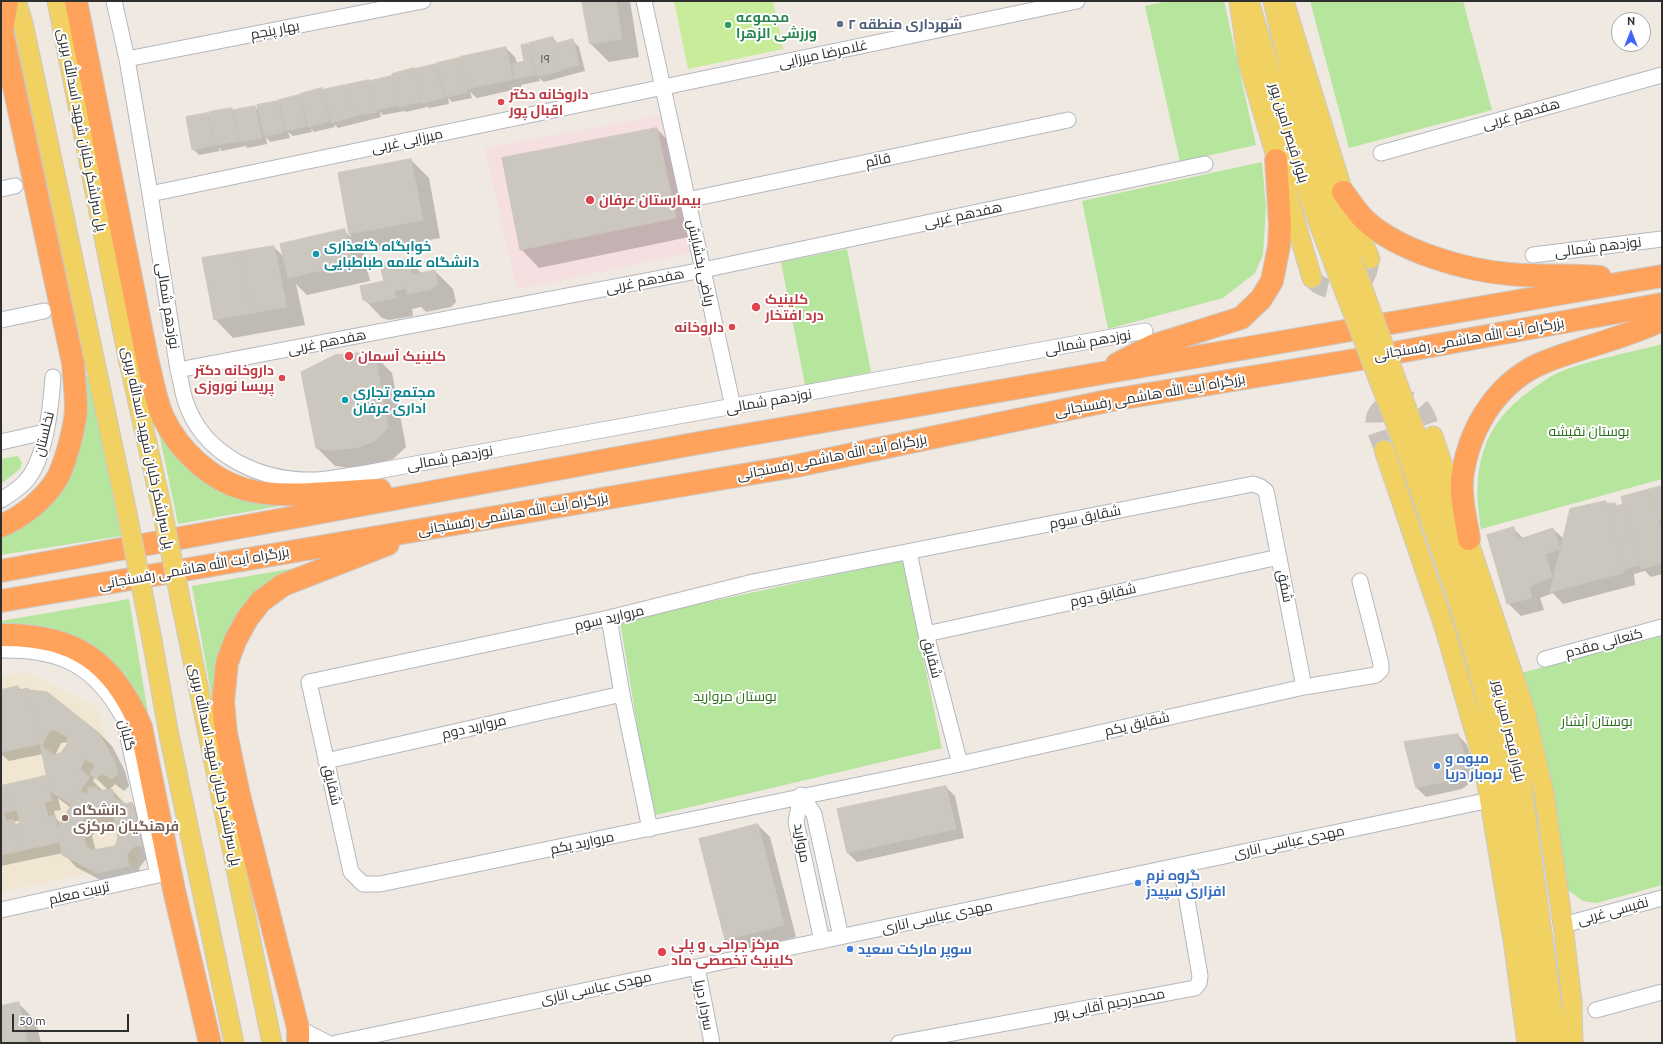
<!DOCTYPE html>
<html>
<head>
<meta charset="utf-8">
<style>
  body { margin:0 }
  #map { position:relative; width:1663px; height:1044px; overflow:hidden; background:#efe9e1; font-family:Ubuntu,sans-serif }
  canvas { display:block }
  .frame { position:absolute; inset:0; border:2px solid #2e2e2e; pointer-events:none }
  .north { position:absolute; left:1611px; top:12px; width:40px; height:40px; box-sizing:border-box; background:#fff; border:1px solid #ababab; border-radius:50%; rotate:0deg; font-size:11px; font-weight:700; line-height:16px; text-align:center; color:#2e2e2e }
  .north::after { content:''; display:block; margin:auto; width:14px; height:18px; background:#4264fb; clip-path:polygon(50% 0,100% 100%,50% 72%,0 100%) }
  .scale { position:absolute; left:12px; top:1014px; width:117px; height:18px; box-sizing:border-box; border:2px solid #2e2e2e; border-top:0; padding-left:5px; font-size:12px; line-height:14px; white-space:nowrap; color:#2e2e2e; -webkit-text-stroke:3px #fff; paint-order:stroke }
</style>
</head>
<body>
<div id="map">
<canvas width="1663" height="1044"></canvas>
<div class="frame"></div>
<div class="north">N</div>
<div class="scale">50 m</div>
</div>
<script>
const ctx = document.querySelector('canvas').getContext('2d');
ctx.lineJoin = 'round';
function paint(path, color) { ctx.fillStyle = color; ctx.fill(path, 'evenodd'); }
function strokePath(path, color, width, dash) { ctx.strokeStyle = color; ctx.lineWidth = width; ctx.lineCap = dash ? 'butt' : 'round'; ctx.setLineDash(dash || []); ctx.stroke(path); }
function write(font, color, halo, rows, align = 'center') {
  ctx.font = font + ' Ubuntu,Cairo,sans-serif'; ctx.lineWidth = 4; ctx.setLineDash([]); ctx.textBaseline = 'middle'; ctx.strokeStyle = halo; ctx.fillStyle = color; for (const [text, x, y, turn = 0] of rows) {
    ctx.save(); ctx.translate(x, y); ctx.rotate((+turn || 0) * Math.PI / 180); ctx.textAlign = isNaN(turn) ? turn : align; if (halo) ctx.strokeText(text, 0, 0); ctx.fillText(text, 0, 0); ctx.restore();
  }
}
paint(new Path2D(`
  M25,672L97,708L113,758L141,862L1,892V676Z`), '#f0e6d1');
paint(new Path2D(`
  M665,115L694,252L517,290L485,148Z`), '#f5dfe0');
paint(new Path2D(`
  M1167,1H1224L1256,145L1180,162L1145,6Z
  M1310,1H1463L1492,110L1349,148Z
  M1262,162L1266,207L1263,255L1255,273L1223,298L1108,329L1082,201Z
  M847,249L871,372L805,385L781,262Z
  M1662,344V479L1481,529C1471,471 1481,425 1531,390C1541,383 1551,375 1562,371C1593,359 1630,353 1662,344Z
  M88,376L121,536L1,555V537L35,517L82,378Z
  M155,414L198,472L330,497L178,524Z
  M18,456L22,463L20,469L1,484V459Z
  M341,560L255,600L219,738L192,586Z
  M903,560L942,748L652,816L620,621Z
  M129,599L151,731L132,696L1,629V621Z
  M1662,636V885L1597,903L1583,901L1565,888L1521,673Z`), '#b6e59e');
paint(new Path2D(`
  M674,1H773L783,49L688,69Z`), '#c9ec9a');
paint(new Path2D(`
  M583,1H630L639,57L609,62L591,44Z
  M553,38L558,44L573,41L579,47L585,71L544,82L539,78L540,81L521,85L522,88L477,98L470,92L472,98L452,102L448,98L449,104L429,108L426,105L427,107L406,112L405,111L383,115L380,112L381,117L338,128L334,124L335,127L314,132L311,129L312,132L293,136L288,132L290,138L270,142L266,137L267,144L247,148L246,146L222,151L219,147L220,151L199,155L193,149L207,114L211,117L232,109L234,111L255,107L259,111L277,102L281,105L299,96L302,100L322,90L323,91L345,86L348,90L368,81L372,85L371,82L393,77L413,70L417,73L436,65L440,69L458,59L462,63L506,48L515,57L517,64L526,62L528,45L532,49Z
  M657,129L675,148L694,236L539,268L521,249Z
  M411,160L429,178L440,238L368,252L362,245L370,281L307,295L296,284L305,325L233,338L215,319L274,247L284,257L344,231L351,237L339,174Z
  M408,259L422,274L435,271L453,289L456,302L451,307L426,312L421,307L412,309L413,316L389,320L382,318L364,299L385,282Z
  M374,355L392,373L406,447L393,459L374,465L351,468L335,466L316,447Z
  M1662,487V574L1651,577L1645,571L1634,574L1635,585L1563,604L1553,593L1540,598L1544,610L1521,616L1508,603L1513,528L1524,539L1553,529L1564,539L1606,502L1609,505L1615,504L1618,507L1625,508L1622,498Z
  M18,687L21,690L28,689L99,733L112,746L125,771L129,786L124,791L115,784L109,790H112L125,804H132L144,816L147,858L139,868L141,878L110,885L76,867L63,853L1,866V786L46,777L48,779L43,754L9,761L1,754V691ZM70,742L62,754L55,756L61,743ZM95,777L109,791L100,792L102,790L93,781ZM58,798L71,808L61,824L55,817L54,811L61,810ZM21,820V824L17,825L14,822ZM117,827L119,838L115,846L96,851L92,836L97,830Z
  M1458,735L1467,745L1475,769L1470,783L1462,789L1426,797L1417,788Z
  M946,787L955,796L964,838L857,862L848,853Z
  M758,825L770,837L796,937L738,952L726,940Z
  M18,1003L36,1021L41,1043H1V1007Z`), '#0003');
const building = new Path2D(`
  M582,1H616L622,39L590,44Z
  M553,37L561,71L537,76L529,43Z
  M573,39L579,65L561,69L555,44Z
  M528,44L535,75L515,79L512,64L524,61L521,45Z
  M506,47L513,79L467,89L460,57Z
  M459,58L467,92L445,97L437,63Z
  M436,64L444,98L422,103L415,69Z
  M414,68L421,102L399,107L392,74Z
  M392,76L398,105L376,110L370,81Z
  M369,80L376,112L353,116L346,85Z
  M345,85L353,117L331,123L323,90Z
  M322,88L329,121L308,127L300,94Z
  M299,95L306,126L286,131L279,100Z
  M278,101L284,132L264,136L257,105Z
  M255,106L262,138L240,142L234,110Z
  M232,108L239,141L215,145L209,112Z
  M208,113L214,145L192,150L186,117Z
  M657,128L676,218L520,250L502,158Z
  M411,159L423,220L349,234L338,173Z
  M345,229L353,263L288,278L280,244Z
  M274,246L287,307L252,313L238,252Z
  M238,252L252,313L214,320L202,258Z
  M408,258L412,275L435,270L438,284L432,289L407,294L406,288L394,291L396,298L370,303L363,300L360,286L384,281L380,264Z
  M359,353L375,354L388,428L375,441L355,448L332,450L316,448L301,372L335,355Z
  M1662,486V520H1659L1650,489Z
  M1650,489L1662,533V563L1641,569L1621,497Z
  M1606,501L1624,569L1623,573L1550,592L1570,509Z
  M1615,503L1617,506L1623,504L1641,565L1624,569L1607,504Z
  M1514,527L1517,540L1553,528L1560,549L1545,554L1552,577L1529,586L1532,598L1507,604L1487,535Z
  M18,686L19,690L28,688L40,744L1,752V690Z
  M29,690L47,692L99,733L113,758L118,774L111,779L102,773L96,779L90,774L95,765L85,759L80,769L90,777L71,804L50,791ZM55,730L67,737L68,743L61,753L54,755L42,746L49,731Z
  M1458,734L1466,759L1461,774L1453,780L1416,788L1404,742Z
  M46,776L52,801L45,802L48,817L55,815L60,842L20,851L14,825L20,823L17,810L11,811L5,785Z
  M1,785H5L11,811L4,813L6,821L13,819L20,851L1,855Z
  M946,786L956,829L847,853L837,809Z
  M97,787L98,791L112,789L114,798L127,804L132,802L143,846H135L133,849L132,848L127,855L129,866L97,873L62,855L57,828L80,791L86,794L88,792V788ZM109,814L114,818L118,838L115,846L93,850L86,847L81,824L84,818Z
  M758,824L784,925L725,940L699,839Z
  M19,1002L27,1043H1V1006Z`);
paint(building, '#cbc7bf');
strokePath(building, '#cbc5ba', 1);
strokePath(new Path2D(`
  M1312,278C1323,294 1354,293 1365,277C1369,272 1369,265 1370,259
  M1384,450C1381,442 1376,431 1375,423C1374,404 1405,394 1418,405C1427,413 1429,426 1433,436`), '#c8c4bd', 19, [19, 10]);
const minor = new Path2D(`
  M114,1L127,59L150,194L178,370C181,380 182,390 185,400C203,456 261,482 317,480C333,479 350,475 366,473L1145,331
  M644,1L733,407
  M127,59L423,1
  M1381,153L1662,75
  M1,189L15,186
  M150,194L1077,1
  M687,200L1068,120
  M1533,255L1662,239
  M1,320L44,311
  M178,370L703,270L1205,164
  M1,442L45,432
  M1,500C9,495 19,489 26,481C46,459 51,406 53,377
  M909,552L926,634L960,764
  M609,618L622,694L650,829
  M926,634L1279,557
  M1,650C60,649 95,665 124,719L158,875L1,910
  M1545,659L1662,627
  M1304,687L1266,491L1261,487L1253,484L753,582L609,618L309,682L351,872L363,884H380L960,764L1304,687L1376,675L1381,670V664L1360,581
  M326,761L622,694
  M801,795L796,822L822,941
  M801,795L814,814L841,937
  M1563,925L1662,898
  M697,967L712,1043
  M1596,1010L1662,992
  M298,1028L328,1043
  M336,1043L1490,800
  M899,1043L1195,988L1199,983L1200,976L1181,865`);
const major = new Path2D(`
  M16,1L23,23L127,513
  M57,1L128,358L161,505
  M1239,1L1248,62L1312,278
  M1249,1L1303,181L1334,264
  M1273,1L1297,100L1318,168L1352,259
  M1284,1L1343,192L1370,259
  M1415,431L1475,602L1500,685L1519,764L1557,1043
  M1400,435C1435,534 1473,633 1494,735C1515,837 1526,940 1540,1043
  M1433,436L1525,710L1544,793L1563,925L1572,1002L1573,1043
  M1384,450L1444,626L1483,760L1513,940L1527,1043
  M187,632L272,1043
  M152,640L169,735L234,1043`);
const highway = new Path2D(`
  M76,1L147,358C152,377 155,399 163,417C178,449 209,479 244,489C280,500 342,491 380,490
  M1343,192C1350,201 1357,213 1366,221C1399,251 1464,270 1509,274C1539,277 1570,274 1600,277
  M1117,364L1152,346L1241,318L1261,299L1272,281L1279,246L1280,225L1276,160
  M1,526C22,517 42,501 55,482C65,467 75,427 76,409C76,393 74,378 73,363L2,31L7,1
  M1469,539C1466,518 1459,494 1463,472C1471,424 1500,379 1547,361C1585,346 1625,338 1662,320
  M1,571L699,443L1662,276
  M1,601L796,466L1112,400L1355,360L1662,304
  M1,635C73,634 113,660 141,727L174,890L210,1043
  M298,1043V1028L239,795L226,733L223,702L227,663L235,641L247,619L261,601L283,585L388,544`);
strokePath(minor, '#b4b7c1', 17);
strokePath(major, '#c9c9c9', 21);
strokePath(highway, '#c9c9c9', 24);
strokePath(minor, '#fff', 15);
strokePath(major, '#f2d163', 19);
strokePath(highway, '#ffa35c', 22);
const majorBridge = new Path2D(`
  M1352,259L1415,431
  M1334,264L1400,435
  M161,505L187,632
  M127,513L152,640`);
strokePath(majorBridge, '#c9c9c9', 21, []);
strokePath(majorBridge, '#f2d163', 19);
for (const [x, y, r, color] of [
  [840,24,4,"#5c6f8a"],
  [728,25,4,"#2e9e5b"],
  [501,102,4,"#e0444e"],
  [590,200,5,"#e0444e"],
  [316,254,4,"#0f9aa8"],
  [756,307,5,"#e0444e"],
  [732,327,4,"#e0444e"],
  [349,356,5,"#e0444e"],
  [282,378,4,"#e0444e"],
  [345,400,4,"#0f9aa8"],
  [1437,766,4,"#3f7fe0"],
  [65,818,4,"#8d6e63"],
  [1138,883,4,"#3f7fe0"],
  [850,949,4,"#3f7fe0"],
  [662,952,5,"#e0444e"]
]) { const dot = new Path2D(); dot.arc(x, y, r, 0, 2 * Math.PI); ctx.fillStyle = color; ctx.fill(dot); strokePath(dot, '#fff', 1.5); }
write('12px', '#555452', null, [
  ["۱۹",545,59]
]);
write('bold 14px', '#27864d', '#fff', [
  ["مجموعه",736,17],
  ["ورزشی الزهرا",736,33]
], 'left');
write('bold 14px', '#4e5e75', '#fff', [
  ["شهرداری منطقه ۲",848,24]
], 'left');
write('14px', '#2e2e2e', '#fff', [
  ["بهار پنجم",275,30,-11],
  ["غلامرضا میرزایی",823,54,-12],
  ["هفدهم غربی",1521,114,-16],
  ["پل سرلشکر خلبان شهید اسدالله بربری",82,130,79],
  ["بلوار قیصر امین پور",1289,133,73],
  ["میرزایی غربی",407,141,-12],
  ["قائم",878,160,-12],
  ["هفدهم غربی",963,215,-12],
  ["نوزدهم شمالی",1598,247,-7],
  ["ریاضی بخشایش",701,263,78],
  ["هفدهم غربی",645,281,-11],
  ["نوزدهم شمالی",168,306,81],
  ["بزرگراه آیت الله هاشمی رفسنجانی",1469,339,-10],
  ["هفدهم غربی",327,342,-11],
  ["نوزدهم شمالی",1088,342,-10],
  ["بزرگراه آیت الله هاشمی رفسنجانی",1150,395,-10],
  ["نوزدهم شمالی",769,401,-10],
  ["نخلستان",44,434,-76],
  ["پل سرلشکر خلبان شهید اسدالله بربری",148,448,78],
  ["بزرگراه آیت الله هاشمی رفسنجانی",832,457,-11],
  ["نوزدهم شمالی",450,458,-10],
  ["بزرگراه آیت الله هاشمی رفسنجانی",513,514,-10],
  ["شقایق سوم",1085,517,-11],
  ["بزرگراه آیت الله هاشمی رفسنجانی",194,568,-10],
  ["شفق",1285,586,79],
  ["شقایق دوم",1103,595,-12],
  ["مروارید سوم",609,618,-13],
  ["کنعانی مقدم",1604,643,-15],
  ["شقایق",932,658,76],
  ["شقایق یکم",1137,724,-13],
  ["مروارید دوم",474,727,-13],
  ["بلوار قیصر امین پور",1509,731,77],
  ["گلبان",127,735,76],
  ["پل سرلشکر خلبان شهید اسدالله بربری",215,765,78],
  ["شقایق",332,785,77],
  ["مهدی عباسی اناری",1289,842,-12],
  ["مروارید یکم",582,843,-12],
  ["مروارید",802,843,80],
  ["تربیت معلم",79,893,-13],
  ["نفیسی غربی",1613,911,-15],
  ["مهدی عباسی اناری",937,917,-12],
  ["مهدی عباسی اناری",596,988,-12],
  ["محمدرحیم آقایی پور",1109,1004,-11],
  ["سردار دریا",704,1005,79]
]);
write('bold 14px', '#be3a42', '#fff', [
  ["داروخانه دکتر",509,94],
  ["اقبال پور",509,110],
  ["بیمارستان عرفان",599,200],
  ["کلینیک",765,299],
  ["درد افتخار",765,315],
  ["داروخانه",724,327,"right"],
  ["کلینیک آسمان",358,356],
  ["داروخانه دکتر",274,370,"right"],
  ["پریسا نوروزی",274,386,"right"],
  ["مرکز جراحی و پلی",671,944],
  ["کلینیک تخصصی ماد",671,960]
], 'left');
write('bold 14px', '#0d838f', '#fff', [
  ["خوابگاه گلعذاری",324,246],
  ["دانشگاه علامه طباطبایی",324,262],
  ["مجتمع تجاری",353,392],
  ["اداری عرفان",353,408]
], 'left');
write('14px', '#2c6e1b', '#fff', [
  ["بوستان نقیشه",1589,431],
  ["بوستان مروارید",735,696],
  ["بوستان آبشار",1597,721]
]);
write('bold 14px', '#366cbe', '#fff', [
  ["میوه و",1445,758],
  ["تره‌بار دریا",1445,774],
  ["گروه نرم",1146,875],
  ["افزاری سپیدز",1146,891],
  ["سوپر مارکت سعید",858,949]
], 'left');
write('bold 14px', '#785e54', '#fff', [
  ["دانشگاه",73,810],
  ["فرهنگیان مرکزی",73,826]
], 'left');
</script>
</body>
</html>
